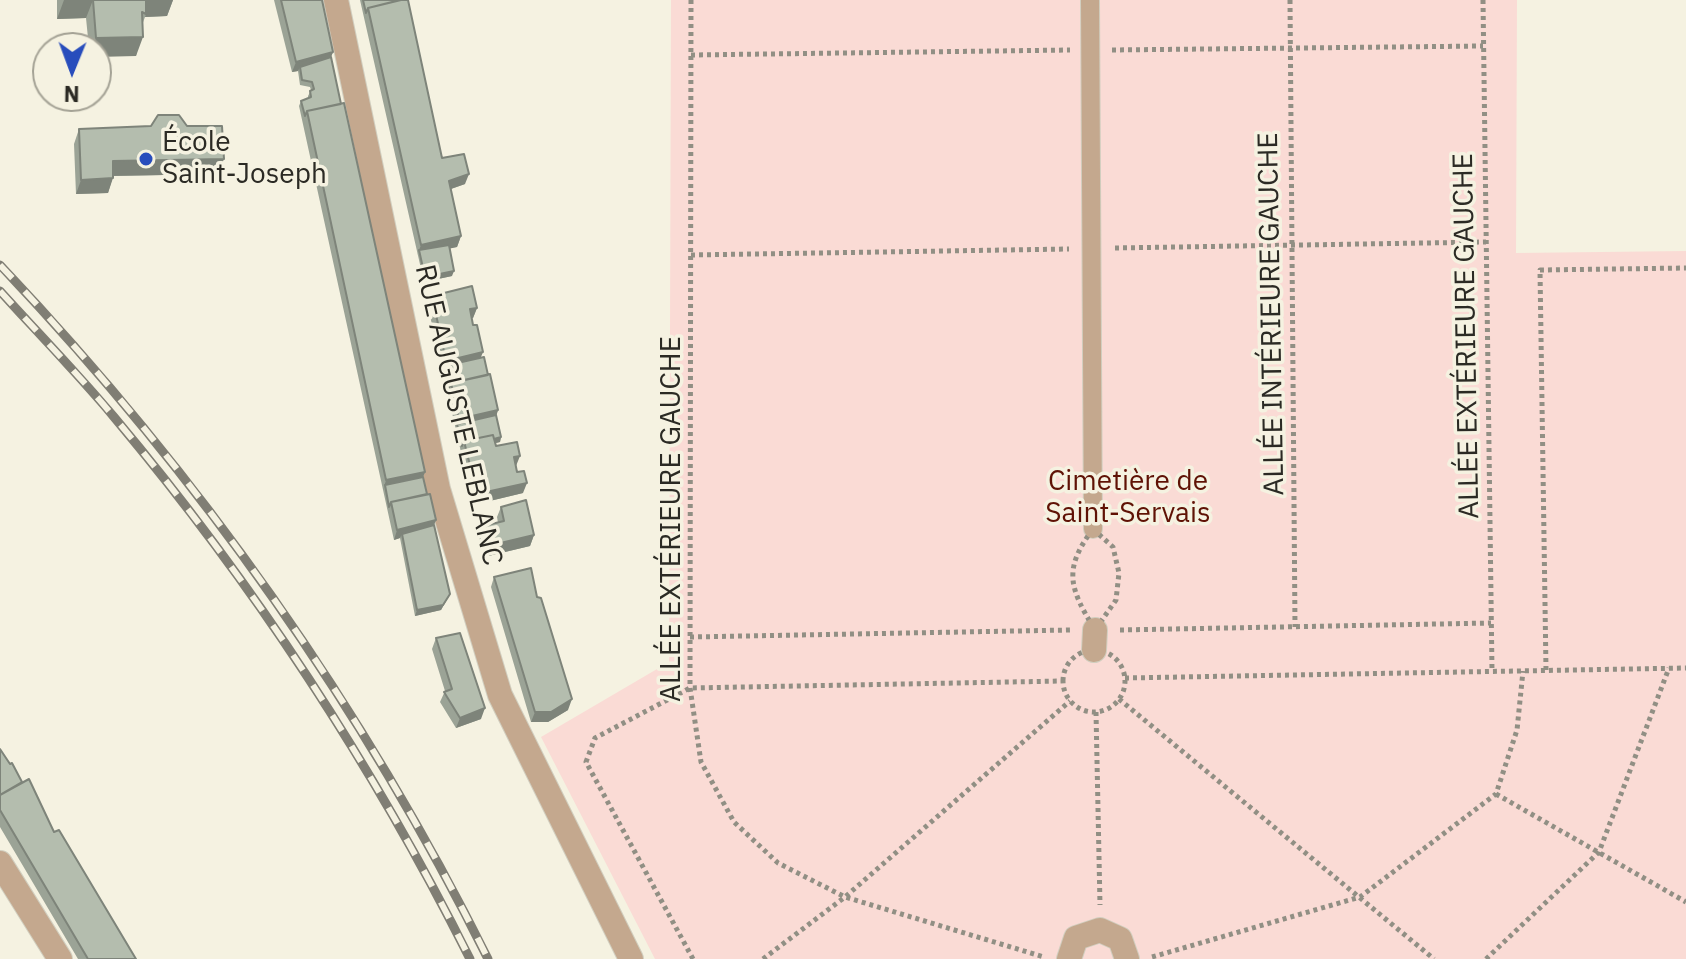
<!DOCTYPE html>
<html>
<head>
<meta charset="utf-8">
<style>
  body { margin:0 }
  #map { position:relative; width:1686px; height:959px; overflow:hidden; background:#f5f2e1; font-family:"IBM Plex Sans",sans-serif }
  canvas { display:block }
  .north { position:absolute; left:32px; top:32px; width:80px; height:80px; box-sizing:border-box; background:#f5f2e1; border:2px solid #a4a295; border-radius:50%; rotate:181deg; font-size:22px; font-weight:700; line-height:32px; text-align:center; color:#2b2a24 }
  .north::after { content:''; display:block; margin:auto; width:28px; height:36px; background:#284dbc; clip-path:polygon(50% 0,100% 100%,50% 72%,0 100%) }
</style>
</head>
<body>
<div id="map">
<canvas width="1686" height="959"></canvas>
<div class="north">N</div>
</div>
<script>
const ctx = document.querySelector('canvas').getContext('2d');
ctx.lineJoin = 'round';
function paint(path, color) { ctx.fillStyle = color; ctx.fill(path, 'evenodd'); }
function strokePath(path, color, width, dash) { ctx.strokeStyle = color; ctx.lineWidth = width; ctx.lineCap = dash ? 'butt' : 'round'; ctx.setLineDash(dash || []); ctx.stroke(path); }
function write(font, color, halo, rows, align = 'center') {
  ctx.font = font + ' "IBM Plex Sans",sans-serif'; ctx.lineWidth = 7; ctx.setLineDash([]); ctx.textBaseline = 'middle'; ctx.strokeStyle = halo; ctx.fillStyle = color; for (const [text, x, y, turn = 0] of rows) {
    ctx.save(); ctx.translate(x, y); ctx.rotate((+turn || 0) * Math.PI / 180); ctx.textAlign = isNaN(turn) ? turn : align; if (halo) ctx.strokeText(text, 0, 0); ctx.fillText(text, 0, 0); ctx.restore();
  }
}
paint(new Path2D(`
  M671,0H1517L1516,253L1686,251V959H655L541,737L669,662Z`), '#fadbd5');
const service = new Path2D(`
  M1090,0L1093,529`);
const pedestrian = new Path2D(`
  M1094,650L1095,630
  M1069,959L1076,938L1100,930L1120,939L1127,959`);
const minor = new Path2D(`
  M336,0L438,489L500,695L631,959
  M0,863L60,959`);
strokePath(service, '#d1cebf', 20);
strokePath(pedestrian, '#d1cebf', 26);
strokePath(minor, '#d1cebf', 26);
strokePath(new Path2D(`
  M691,0L690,688L701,762L734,822L778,863L845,897L1044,957
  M1290,0L1295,627
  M1483,0L1492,671
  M1112,50L1483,46
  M691,55L1070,50
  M1115,248L1486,242
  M691,255L1069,249
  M1093,529L1113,547L1119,573L1116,600L1095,630C1070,589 1062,570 1093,529Z
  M1120,630L1491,623
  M690,637L1070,630
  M1063 681a31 31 0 1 1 62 0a31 31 0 1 1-62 0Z
  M1546,670L1540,270L1686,268
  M1125,678L1686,668
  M1119,699L1434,959
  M1096,712L1100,905
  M1496,794L1686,902
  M1152,957L1360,897L1496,794L1517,730L1523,671
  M693,959L586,762L595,738L690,688L1063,681
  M763,959L845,897L1070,701
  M1486,959L1599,852L1669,668`), '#918f84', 5, [4, 4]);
strokePath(service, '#c4a88e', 18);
strokePath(pedestrian, '#c4a88e', 24);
strokePath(minor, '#c4a88e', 24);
const rail = new Path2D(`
  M0,265C197,473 361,703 488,959
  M0,291C38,333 78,374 114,417C254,584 373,765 470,959`);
strokePath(rail, '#807e74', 9);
strokePath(rail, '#f5f2e1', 6, [18]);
paint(new Path2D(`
  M57,0H173L167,16L145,17L142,25L136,56L96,48H89L86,18L57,19Z
  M274,0H322L333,52L331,57L341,104L425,472L423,477L427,494L436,520L434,525L450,594L441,610L415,616L400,538L394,540L299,106L301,101L308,98V96L311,90L310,87L300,85L298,71L292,72Z
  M360,0H408L442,158L465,184L451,189L461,236L457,247L450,248L452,276L424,282Z
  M79,129L218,174L113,176L108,193L76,194L74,144Z
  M432,296L477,308L473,318H471L481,357L488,375L498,410L496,415L501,437L500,442L495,443L496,446L516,466L523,493L473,505L428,307Z
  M501,507L534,535L530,546L484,557L479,536L483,526L498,523L497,517Z
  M494,577L537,597L568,710L548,722H531L491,587Z
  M436,638L481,719L456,728L440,702L445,691L432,649Z
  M0,749L54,832L136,959H78L0,827Z`), '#9ba396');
paint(new Path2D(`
  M64,0H93L86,18L57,19Z
  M145,0H173L167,16L145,17L146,14Z
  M143,37L136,56L96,57V48H92L96,38Z
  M333,52L329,62L300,67L298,71L292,72L296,62Z
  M224,159L218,174L107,176L113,161Z
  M469,174L465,184L445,191L449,181Z
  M113,178L108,193L76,194L81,180Z
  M461,236L457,247L420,255L419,250L417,256L421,245Z
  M454,271L452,276L424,282L425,277Z
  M477,308L473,318L466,319L470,309Z
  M483,352L479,362L444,366L446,361Z
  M498,410L495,421L457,424L455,429L459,419Z
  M501,437L500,442L466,450L465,445Z
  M520,456L516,466L510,468L514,457Z
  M425,472L421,482L385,485L383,491L386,480Z
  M527,483L523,493L473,505L477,494Z
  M436,520L432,530L402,534L400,538L394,540L397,530Z
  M534,535L530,546L484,557L488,546Z
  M450,594L441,610L415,616L417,610Z
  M572,699L568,710L548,722H531L535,712Z
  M485,708L481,719L456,728L460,718Z`), '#7e847a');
const building = new Path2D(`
  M93,0H146V14L142,12L143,37L96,38Z
  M281,0H322L333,52L296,62Z
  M363,0H400L368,8L366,13Z
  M401,0H408L442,158L464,154L469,174L449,181L461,236L421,245L368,8Z
  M331,57L341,104L307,111L305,116L301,101L311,97L310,91L314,89L312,82L302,80L300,67Z
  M344,103L425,472L386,480L307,111Z
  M158,115H179L187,126H222L224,159L113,161V178L81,180L79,129L151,126Z
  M449,245L454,271L425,277L419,250Z
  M472,286L477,308L470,309L473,325H477L483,352L446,361L432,296Z
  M484,357L488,375L451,383L449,388L444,366Z
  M490,374L498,410L459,419L451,383Z
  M496,415L501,437L494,439L493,435L464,441L462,446L457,424Z
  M493,435L496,446L517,442L520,456L514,457L517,472L524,471L527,483L477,494L464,441Z
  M423,477L427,494L391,502L389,507L385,485Z
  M430,494L436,520L397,530L391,502Z
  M526,500L534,535L488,546L483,526L504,521L501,507Z
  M434,525L450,594L443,605L417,610L402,534Z
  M531,568L537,597L541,598L572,699L551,712H535L494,577Z
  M460,633L485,708L460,718L444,692L452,689L436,638Z
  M0,749L10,764L12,763L22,782L0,795Z
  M29,779L54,832L59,830L136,959H88L0,810V795Z`);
paint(building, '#b4bdae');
strokePath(building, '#7e847a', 2);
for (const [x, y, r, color] of [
  [146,159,8,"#284dbc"]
]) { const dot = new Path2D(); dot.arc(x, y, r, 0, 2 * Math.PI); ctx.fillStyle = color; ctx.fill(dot); strokePath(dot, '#f5f2e1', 3); }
write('28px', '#2b2a24', '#f5f2e1', [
  ["École",162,143],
  ["Saint-Joseph",162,175]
], 'left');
write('28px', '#2b2a24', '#f5f2e1', [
  ["ALLÉE INTÉRIEURE GAUCHE",1272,314,-91],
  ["ALLÉE EXTÉRIEURE GAUCHE",1467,336,-91],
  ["RUE AUGUSTE LEBLANC",458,415,77],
  ["ALLÉE EXTÉRIEURE GAUCHE",672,519,-90]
]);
write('28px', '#5f1205', '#f5f2e1', [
  ["Cimetière de",1128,482],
  ["Saint-Servais",1128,514]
]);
</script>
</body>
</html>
